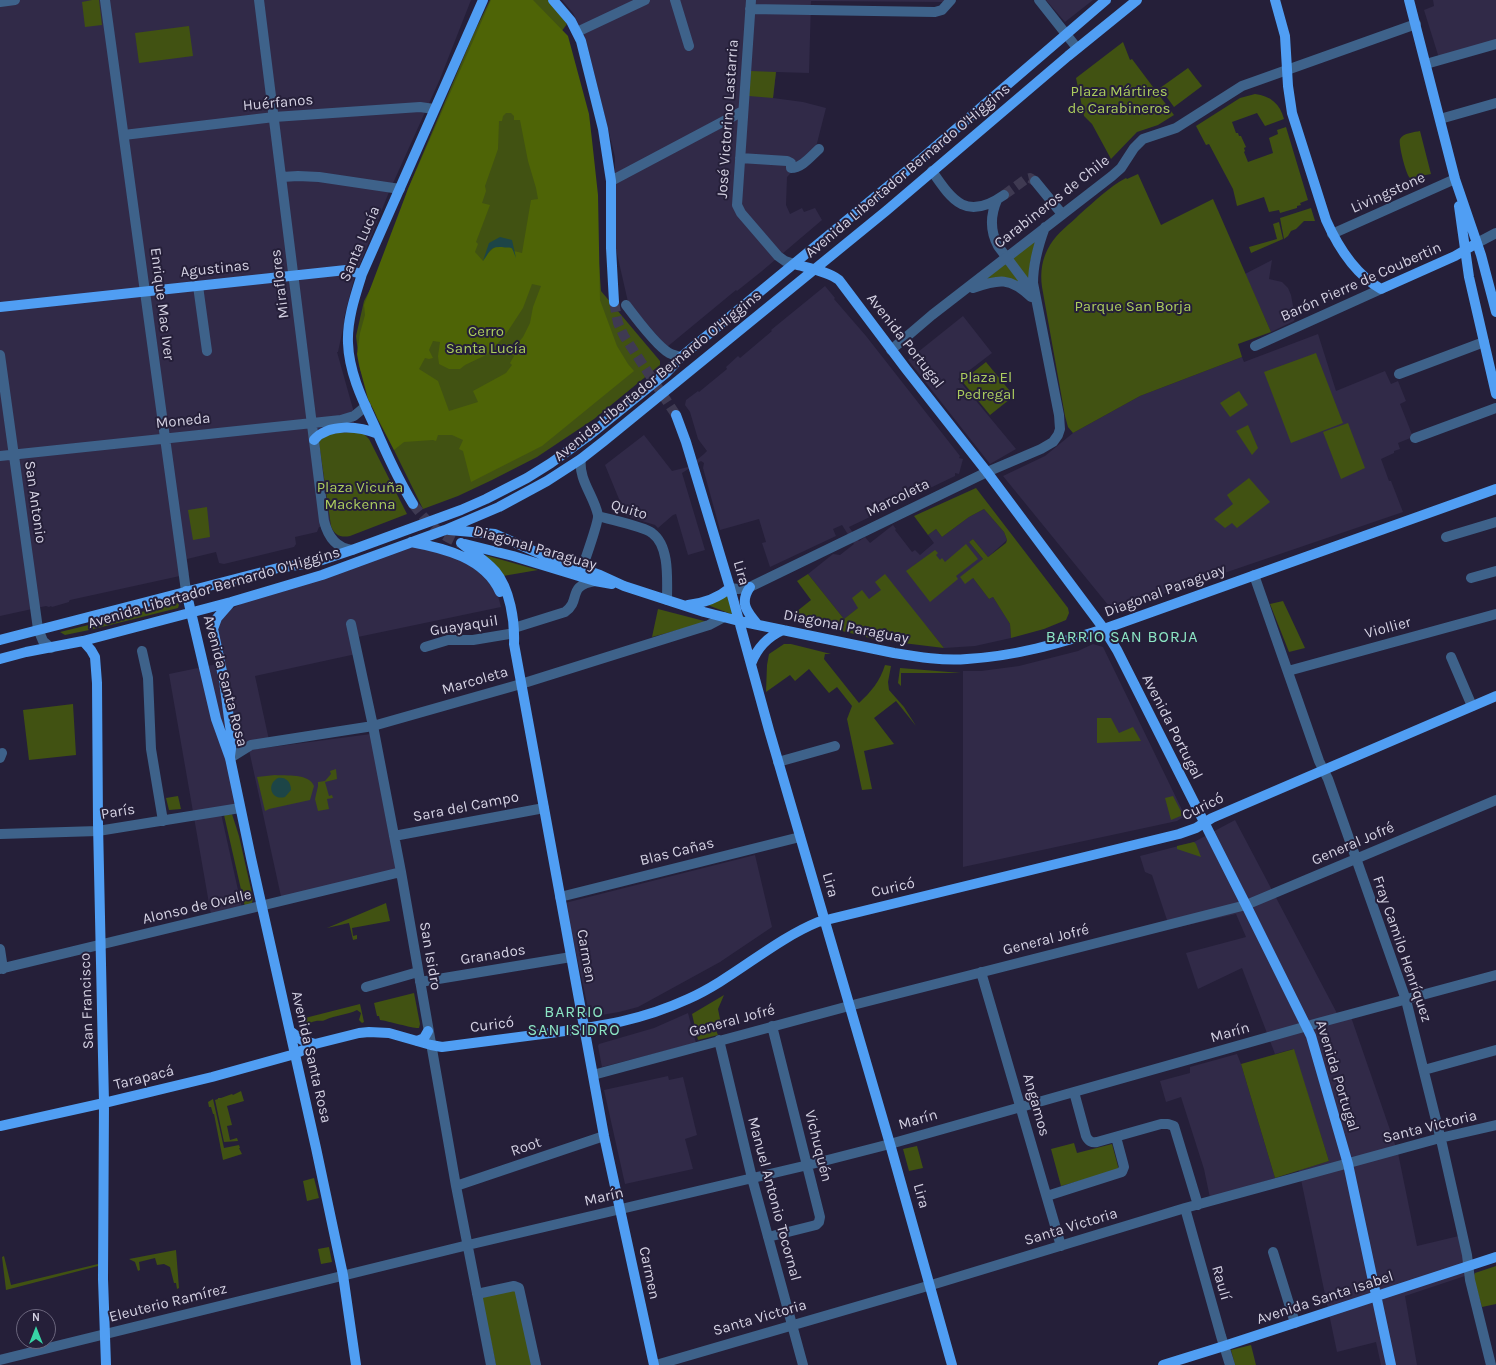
<!DOCTYPE html>
<html>
<head>
<meta charset="utf-8">
<style>
  body { margin:0 }
  #map { position:relative; width:1496px; height:1365px; overflow:hidden; background:#251f39; font-family:Karla,sans-serif }
  canvas { display:block }
  .north { position:absolute; left:16px; top:1309px; width:40px; height:40px; box-sizing:border-box; background:#251f39; border:1px solid #6b667d; border-radius:50%; rotate:0deg; font-size:11px; font-weight:700; line-height:16px; text-align:center; color:#d4d1e2 }
  .north::after { content:''; display:block; margin:auto; width:14px; height:18px; background:#38d4a6; clip-path:polygon(50% 0,100% 100%,50% 72%,0 100%) }
</style>
</head>
<body>
<div id="map">
<canvas width="1496" height="1365"></canvas>
<div class="north">N</div>
</div>
<script>
const ctx = document.querySelector('canvas').getContext('2d');
ctx.lineJoin = 'round';
function paint(path, color) { ctx.fillStyle = color; ctx.fill(path, 'evenodd'); }
function strokePath(path, color, width, dash) { ctx.strokeStyle = color; ctx.lineWidth = width; ctx.lineCap = dash ? 'butt' : 'round'; ctx.setLineDash(dash || []); ctx.stroke(path); }
function write(font, color, halo, rows, align = 'center') {
  ctx.font = font + ' Karla,sans-serif'; ctx.lineWidth = 4; ctx.setLineDash([]); ctx.textBaseline = 'middle'; ctx.strokeStyle = halo; ctx.fillStyle = color; for (const [text, x, y, turn = 0] of rows) {
    ctx.save(); ctx.translate(x, y); ctx.rotate((+turn || 0) * Math.PI / 180); ctx.textAlign = isNaN(turn) ? turn : align; if (halo) ctx.strokeText(text, 0, 0); ctx.fillText(text, 0, 0); ctx.restore();
  }
}
paint(new Path2D(`
  M0,0H471L440,79L389,192L354,279L344,318L345,319L338,352H337L353,409L355,432L319,445L331,526L319,527L317,532L295,537L296,544L294,547L224,564L219,563L216,552L187,559L189,574L70,600L69,601V602L52,607L51,606L49,607L46,606L0,616Z
  M562,0H946L944,2L811,1L809,73L776,72L773,98L803,102L826,108L816,147L787,177L786,205L790,214L802,208L804,212L815,208L822,220L762,271L737,291L736,290L667,347L628,302L615,245V157L586,40L573,13Z
  M1046,0H1093L1065,22Z
  M1433,0H1496V40L1439,58L1424,10L1434,6Z
  M1272,260L1269,279L1282,282L1288,288L1291,295L1295,317L1294,321L1271,332L1245,274Z
  M825,286L835,298L834,299L866,336L960,456L959,458L963,459L959,474L955,473V476L849,527L859,541L865,537L870,543L893,525L896,529L895,530L912,552L915,550L920,555L934,543L928,535L936,529L942,537L969,517L984,509L1004,532L1007,540L988,557L973,539L969,542L983,559L973,578L989,599L993,597L1007,619L1010,624L1011,638L975,646L944,648L927,627L869,600L844,619L808,574L833,554L840,555L854,544L842,525L833,529L836,536L770,567L762,543L766,542L759,519L720,530L703,468L704,463L701,461L682,473L705,550L688,555L676,514L673,515L658,528L655,525L626,516L605,465L644,435L672,471L688,467L704,454L707,451L698,439L690,412L685,405L686,400L698,391L699,392L727,369L726,367L738,356L740,358L772,331L771,330Z
  M963,316L992,353L958,379L1016,449L990,464L908,360Z
  M1318,334L1336,391L1385,371L1391,384L1398,381L1406,401L1400,404L1413,437L1398,443L1400,449L1394,451V453L1381,459L1389,481H1391L1403,512L1113,611L1003,476L1045,456L1073,433L1140,396L1242,357L1244,362Z
  M411,546L458,557L484,573L497,592L501,607L353,638L356,654L255,676L269,740L248,744L230,765L238,806L220,809L242,908L211,915L169,674L222,663L216,629L220,618L231,609L243,603Z
  M1093,644L1103,647L1185,816L1177,821L963,867V671H981L1019,666L1078,651Z
  M371,734L398,871L282,901L249,750Z
  M1235,820L1339,1017H1351L1398,1153L1417,1246L1463,1235L1474,1273L1405,1296L1417,1365H1381L1376,1342L1337,1352L1299,1170L1329,1161L1293,1049L1275,1054L1242,968L1198,989L1186,953L1246,937L1236,914L1170,929L1152,875L1145,872L1140,856L1194,842Z
  M755,855L772,927L720,962L638,1007L619,1012L590,1017L565,903Z
  M688,1013L696,1043L602,1067L598,1046L599,1044L654,1028Z
  M1237,1054L1241,1064L1275,1178L1210,1198L1204,1169L1181,1097L1166,1102L1160,1081L1190,1073V1067Z
  M668,1076L669,1080L683,1077L697,1135L685,1139L693,1169L625,1184L604,1090Z`), '#312a48');
paint(new Path2D(`
  M92,0H99L102,25L85,27L82,2Z
  M490,0H548L567,24L558,36L593,181L601,291L660,361V365L594,419L537,457L492,480L458,496L423,509L393,448L377,418L360,369L356,336L364,301L382,267L408,189L473,35Z
  M189,26L193,56L139,63L135,33Z
  M1123,42L1130,60L1132,59L1174,115L1158,125L1137,132L1111,159L1092,124L1084,116L1076,78Z
  M1188,68L1202,86L1174,107L1160,88Z
  M751,71L776,72L773,98L749,96Z
  M1255,94C1271,96 1280,104 1284,119L1265,126L1257,113L1232,122L1236,133H1238L1239,136H1241L1246,147L1244,148L1245,151L1244,152L1248,162L1273,153L1269,138L1278,134L1277,130L1286,127L1308,200L1300,203L1301,205L1297,206V208L1280,213L1279,210L1269,212L1264,197L1237,206L1233,189L1209,144L1206,145L1196,126L1240,98Z
  M1420,131L1431,174L1410,178C1406,175 1398,143 1400,139C1403,133 1415,132 1420,131Z
  M1138,174L1161,225L1213,199L1271,332L1238,344L1242,357L1140,396L1073,433L1068,427L1065,416L1042,287C1040,272 1042,258 1050,245C1057,233 1070,224 1080,214C1095,201 1109,187 1126,178L1127,179Z
  M1311,208L1315,221H1304L1296,229L1291,231L1288,236L1284,239L1280,218Z
  M1279,222L1283,239L1251,253L1249,247L1277,239L1273,224Z
  M1035,241L1037,242L1030,262V282L1012,259Z
  M1006,263L1024,286L983,281Z
  M1316,353L1343,423L1291,443L1264,372Z
  M986,362L1014,396L990,415L962,381Z
  M1239,391L1248,405L1230,417L1220,403Z
  M1348,423L1365,468L1341,479L1323,432Z
  M1248,425L1258,448L1252,455L1236,431Z
  M355,432L364,434L369,439L407,514L350,536C341,538 334,535 331,526L319,443C324,431 344,433 355,432Z
  M1249,478L1270,502L1237,528L1232,523L1225,528L1214,519L1233,504L1227,495Z
  M976,488L1068,608L1069,613L1066,620L1044,629L1011,638L1010,624L993,597L989,599L973,578L965,584L960,577L983,559L969,542L973,539L988,557L1006,543L1007,540L1004,532L984,509L969,517L942,537L936,529L928,535L914,516Z
  M207,507L210,537L193,540L188,510Z
  M966,544L978,559L956,576L958,579L930,602L906,571L935,550L938,553L936,555L940,560L942,558L945,562Z
  M481,554L538,570L503,576Z
  M808,574L844,619L858,608L852,598L862,590L869,599L881,590L875,582L885,574L944,648L878,640L794,619L791,616L811,600L797,581Z
  M728,594L734,613L731,614L705,604Z
  M1283,601L1305,648L1289,652L1270,604Z
  M178,603L179,605L178,608L94,629L65,635L60,632Z
  M658,609L708,622L652,637Z
  M784,644H791L831,654H825L824,659L859,703C871,692 880,681 885,665L891,666L888,682L889,690L904,707L916,726L896,701L874,718L894,744L864,751L872,789L862,790L847,719L852,706L837,687L829,693L809,669L795,681L790,675L766,692L767,665L769,654Z
  M900,668L961,673H901V686L898,683Z
  M73,704L76,755L29,760L23,710Z
  M1097,718H1111L1119,733L1133,727L1141,741L1097,743Z
  M336,769L337,779L325,782L329,796L332,795L333,798L327,799L329,809L318,811L315,799L318,786V782L325,781L331,774L330,771Z
  M275,775C286,776 309,773 314,786L310,800L269,809L265,811L257,777Z
  M178,796L181,809L169,810L166,798Z
  M1173,796L1183,815L1171,820L1165,798Z
  M232,814L239,836L253,898L252,903L245,907L224,815Z
  M1194,842L1196,844L1201,857L1177,849V846Z
  M386,903L390,921L352,928L353,936L357,935V939L353,940L349,923L327,928Z
  M414,993L420,1024L419,1028C415,1029 388,1021 380,1020L379,1016H377L374,1003Z
  M724,995L718,1009L720,1019L715,1028L718,1035L698,1040L692,1014Z
  M360,1004L364,1022L362,1023L359,1020L361,1013L357,1010C347,1015 336,1015 325,1020C320,1022 318,1019 310,1023L304,1022L303,1020L305,1018Z
  M1294,1049L1329,1161L1275,1178L1241,1064Z
  M241,1091L244,1101L227,1106L232,1125L227,1126L230,1140L237,1138L238,1141L224,1142L215,1100L218,1099V1098H221L232,1094L233,1095Z
  M213,1099L224,1148L239,1145L240,1148H239L242,1154L223,1160L214,1114H213L211,1107H209L208,1102Z
  M1074,1143L1077,1153L1112,1144L1119,1170L1061,1186L1051,1149Z
  M917,1146L923,1168L909,1171L903,1149Z
  M314,1178L319,1198L307,1201L303,1181Z
  M329,1247L332,1262L321,1264L318,1249Z
  M176,1250L179,1288L177,1289L176,1283H174L170,1267L164,1264L157,1265L155,1258L139,1262L140,1270L138,1271L135,1262L129,1259Z
  M4,1256L11,1285L98,1264V1266L6,1290L2,1257Z
  M1496,1266V1304L1482,1307L1473,1277L1475,1273Z
  M515,1288L532,1365H496L481,1296Z
  M1251,1345L1256,1365H1235L1231,1350Z`), '#415212');
paint(new Path2D(`
  M491,0H533L568,36L589,114L592,140L598,195L600,300L617,346L628,364L634,371L542,446L471,482L463,451L459,449L463,440L452,435H438L436,441L433,440L404,442L394,450L368,399L359,365L357,354L360,333L365,315L364,305L408,189ZM506,113H511L514,116V120H520L528,161L536,188L538,199L531,200L522,253L514,251L510,247H495L487,254L483,261L475,252L478,244L476,242L490,205L482,203L486,191L485,186L498,149L499,121H502L503,116ZM532,284L541,286L533,307L530,323L523,337L510,353L514,356L510,363L512,365L506,373L473,391L478,402L449,411L438,381L419,369L425,358L429,359L433,358L429,350L433,341L440,342L438,356L439,364L449,369H460L465,365L486,355L504,337L523,308Z`), '#4e6406');
paint(new Path2D(`
  M500,237L512,240L516,258L512,248C508,247 506,248 502,247C489,246 490,252 483,261L489,243Z
  M278,778C286,777 291,782 291,790L285,797C271,801 266,784 278,778Z`), '#1d4547');
strokePath(new Path2D(`
  M1004,195L1026,179L1030,178L1035,181`), '#3f3a52', 10, [10, 5]);
strokePath(new Path2D(`
  M614,302L618,323L624,336L676,415
  M413,504C426,521 439,535 460,543`), '#3f3a52', 10, [10, 5]);
strokePath(new Path2D(`
  M105,0L186,591
  M259,0L324,521C328,537 336,548 352,550
  M675,0L689,46
  M751,0L737,205L741,213L778,256L785,261L794,264
  M1039,0L1077,48
  M0,2L15,0
  M750,9L935,12L942,10L951,0
  M577,32L645,0
  M1426,64L1496,44
  M1440,119L1496,103
  M124,135L274,117L420,107L434,109
  M740,158L787,161L791,163V168C802,168 811,156 819,149
  M932,171C953,202 967,221 1004,195
  M282,177L298,176L319,177L400,189
  M611,181L743,111
  M1035,181L1062,214
  M997,200C990,216 990,231 998,246L1034,294
  M1332,234L1455,179
  M1477,243L1496,233
  M1010,255L1112,176L1121,168L1134,148L1143,139L1176,128L1242,86L1416,24
  M198,286L207,351
  M973,288C999,279 1010,277 1031,297
  M626,305C635,317 657,346 669,353C673,355 677,356 681,357
  M1255,346L1381,289
  M891,350L932,315L1003,260
  M0,355L38,629L43,641L51,648
  M1399,374L1484,342
  M1415,438L1496,408
  M0,456L341,420L354,416L366,406
  M581,459C578,479 594,496 598,515C599,522 585,559 582,569
  M598,516C611,520 643,526 652,533C670,546 667,580 667,600
  M1446,537L1496,522
  M1254,575L1319,761L1328,779L1406,1000L1442,1144L1467,1255L1470,1280L1491,1365
  M1471,578L1496,571
  M730,588L738,589L750,587L987,472L1041,449L1053,442L1058,435L1060,429L1059,415L1033,283C1033,263 1038,246 1045,227
  M351,624L373,726L401,872L456,1186L491,1365
  M514,628L565,612C582,600 566,586 595,581
  M425,647L448,640H473L509,634
  M142,651L148,678L151,749L163,821
  M1451,657L1472,706
  M1288,671L1496,614
  M0,758L2,753
  M230,758L251,745L373,726L521,684L709,625L724,617
  M778,762L835,746
  M0,834L98,831L240,808
  M394,836L544,808
  M560,897L800,837
  M0,949L3,969
  M0,969L401,872
  M981,972L1061,1246
  M420,982L571,957
  M366,987L418,972
  M719,1040L752,1178L803,1365
  M1424,1070L1496,1050
  M593,1075L849,1006L1246,905L1496,800
  M1074,1092L1086,1136C1088,1141 1092,1143 1097,1142L1161,1124H1168L1174,1126L1198,1205
  M456,1186L604,1136
  M1047,1196L1122,1172L1124,1167L1123,1163L1116,1137
  M1185,1208L1221,1336L1230,1365
  M768,1237L816,1225L819,1222L820,1217L772,1026
  M1273,1252L1295,1323
  M477,1294L514,1286L519,1288L536,1365
  M0,1360L468,1245L808,1165L890,1144L1318,1023L1496,975
  M656,1365L938,1283L1185,1208L1440,1138L1496,1125`), '#3e628a', 10);
strokePath(new Path2D(`
  M553,0L571,21L581,41L603,129L611,181V248L614,302
  M1275,0L1285,36L1288,86L1292,113L1326,220C1338,247 1355,274 1381,289L1455,256L1477,243
  M1409,0L1455,179L1481,255L1496,312
  M1459,206L1469,277L1496,394
  M794,264C808,268 827,271 839,280L906,369L987,472L1104,629L1117,650L1246,905L1311,1036L1348,1164L1391,1365
  M0,307L346,270L362,274
  M676,415L686,442L730,588L769,730L890,1144L952,1365
  M314,440C328,423 359,426 378,434
  M413,504C398,479 386,453 375,427C363,401 349,373 348,343C347,320 355,296 362,274L483,0
  M449,530L495,534L545,556L600,575L624,586L704,612L739,621L894,653C918,657 943,661 967,659C1016,656 1057,644 1104,629L1496,489
  M411,542C444,548 485,558 500,592
  M461,543C472,552 485,560 495,571C510,589 515,621 514,644L604,1136L654,1365
  M465,544L513,556L595,581L612,584
  M750,587C739,603 747,612 758,625
  M186,591L216,719L230,758L251,858L316,1148L343,1275L356,1365
  M688,605C704,603 717,599 730,588
  M0,640L278,568L316,562L352,550L461,510L486,499L527,478L551,463L587,437L666,373L681,357L921,159L1106,0
  M83,641L91,650L95,657L97,683L98,824L104,1103L103,1279L106,1365
  M0,659L26,652L83,641L231,602L322,575L445,530L499,507L547,481L581,459L604,441L886,211L1068,56L1137,0
  M751,664C757,648 767,637 783,630
  M230,756L232,741L224,681L213,629L217,618L231,602
  M290,1031L302,1040L315,1044
  M417,1041L424,1038L428,1031
  M0,1126L104,1103L212,1077L295,1054L315,1044L359,1033L369,1032L389,1033L431,1045L442,1047C478,1042 514,1038 550,1033C601,1026 640,1021 688,999C733,979 772,941 818,922L1179,834L1196,828L1212,818L1496,696
  M1163,1365L1224,1346L1496,1257`), '#509ef3', 10);
strokePath(new Path2D(`
  M1003,260L1010,255`), '#3e628a', 10);
write('15px', '#accd5e', '#251f39', [
  ["Plaza Mártires",1119,92],
  ["de Carabineros",1119,109],
  ["Parque San Borja",1133,307],
  ["Cerro",486,332],
  ["Santa Lucía",486,349],
  ["Plaza El",986,378],
  ["Pedregal",986,395],
  ["Plaza Vicuña",360,488],
  ["Mackenna",360,505]
]);
write('15px', '#d4d1e2', '#251f39', [
  ["Huérfanos",278,103,-5],
  ["José Victorino Lastarria",728,119,-86],
  ["Avenida Libertador Bernardo O'Higgins",908,171,-40],
  ["Livingstone",1388,193,-24],
  ["Carabineros de Chile",1052,202,-38],
  ["Santa Lucía",360,244,-67],
  ["Agustinas",215,269,-6],
  ["Barón Pierre de Coubertin",1361,282,-24],
  ["Miraflores",280,284,-97],
  ["Enrique Mac Iver",162,304,83],
  ["Avenida Portugal",905,341,52],
  ["Avenida Libertador Bernardo O'Higgins",658,376,-39],
  ["Moneda",183,421,-6],
  ["Marcoleta",898,498,-26],
  ["San Antonio",35,502,82],
  ["Quito",629,510,17],
  ["Diagonal Paraguay",535,548,16],
  ["Lira",741,573,74],
  ["Avenida Libertador Bernardo O'Higgins",214,588,-16],
  ["Diagonal Paraguay",1165,591,-20],
  ["Guayaquil",464,626,-9],
  ["Diagonal Paraguay",846,627,11],
  ["Viollier",1388,628,-15],
  ["Avenida Santa Rosa",225,681,75],
  ["Marcoleta",475,681,-16],
  ["Avenida Portugal",1172,727,63],
  ["Sara del Campo",466,807,-11],
  ["Curicó",1203,807,-26],
  ["París",118,812,-9],
  ["General Jofré",1353,844,-23],
  ["Blas Cañas",677,852,-14],
  ["Lira",830,885,74],
  ["Curicó",893,888,-13],
  ["Alonso de Ovalle",197,907,-13],
  ["General Jofré",1046,940,-14],
  ["Fray Camilo Henríquez",1402,949,71],
  ["Granados",493,955,-9],
  ["San Isidro",430,956,80],
  ["Carmen",586,956,80],
  ["San Francisco",87,1001,-92],
  ["General Jofré",732,1021,-15],
  ["Curicó",492,1025,-7],
  ["Marín",1230,1033,-16],
  ["Avenida Santa Rosa",311,1057,77],
  ["Avenida Portugal",1337,1076,73],
  ["Tarapacá",144,1078,-14],
  ["Angamos",1036,1105,74],
  ["Marín",918,1120,-16],
  ["Santa Victoria",1430,1127,-14],
  ["Vichuquén",818,1146,76],
  ["Root",526,1147,-19],
  ["Lira",921,1196,74],
  ["Marín",604,1197,-13],
  ["Manuel Antonio Tocornal",774,1199,75],
  ["Santa Victoria",1071,1227,-17],
  ["Carmen",649,1273,78],
  ["Raulí",1221,1283,74],
  ["Avenida Santa Isabel",1325,1298,-18],
  ["Eleuterio Ramírez",168,1303,-14],
  ["Santa Victoria",760,1318,-16]
]);
ctx.letterSpacing = '1px';
write('16px', '#8ce6c4', '#251f39', [
  ["BARRIO SAN BORJA",1122,637],
  ["BARRIO",574,1012],
  ["SAN ISIDRO",574,1030]
]);
ctx.letterSpacing = '0px';
</script>
</body>
</html>
